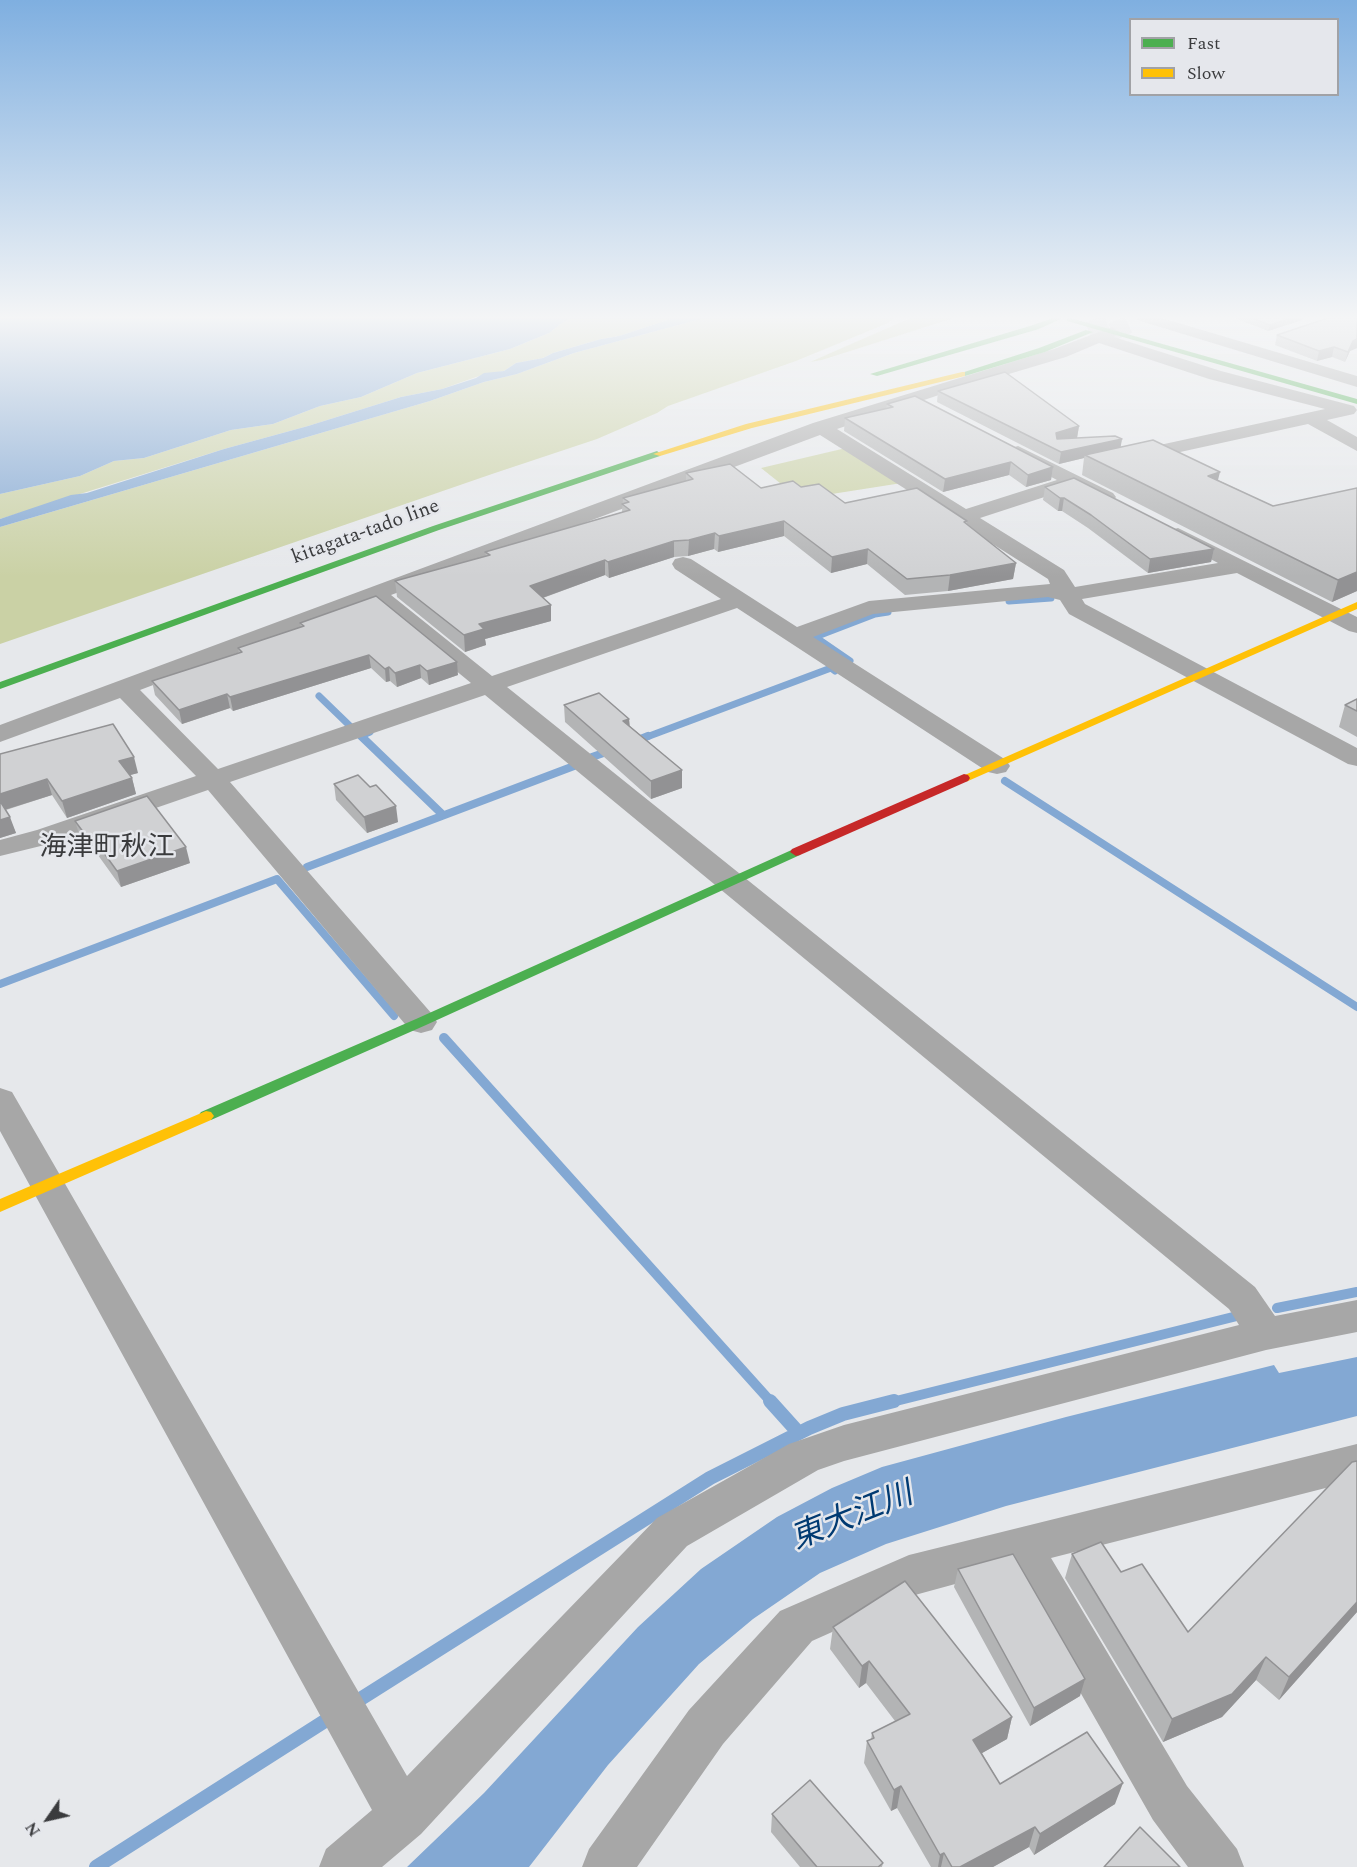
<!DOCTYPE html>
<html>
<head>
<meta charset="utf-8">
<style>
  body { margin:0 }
  #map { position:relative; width:1357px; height:1867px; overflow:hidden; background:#e6e8eb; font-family:Spectral,serif }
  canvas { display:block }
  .legend { position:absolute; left:1129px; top:18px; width:210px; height:78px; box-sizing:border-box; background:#e5e7ec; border:2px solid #a1a2a6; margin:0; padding:8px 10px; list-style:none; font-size:18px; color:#3a3b3d }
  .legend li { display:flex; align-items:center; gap:12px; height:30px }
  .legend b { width:30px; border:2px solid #a1a2a6 }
  .north { position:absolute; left:18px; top:1789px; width:60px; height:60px; -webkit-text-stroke:4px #e5e7ec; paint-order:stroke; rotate:236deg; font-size:16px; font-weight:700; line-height:24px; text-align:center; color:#3a3b3d }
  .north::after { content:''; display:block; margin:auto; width:21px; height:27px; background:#3a3b3d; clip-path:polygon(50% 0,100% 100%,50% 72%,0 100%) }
</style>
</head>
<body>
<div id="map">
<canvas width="1357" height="1867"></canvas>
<ul class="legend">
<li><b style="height:8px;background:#4caf50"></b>Fast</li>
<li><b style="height:8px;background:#ffc107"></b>Slow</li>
</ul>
<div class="north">N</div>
</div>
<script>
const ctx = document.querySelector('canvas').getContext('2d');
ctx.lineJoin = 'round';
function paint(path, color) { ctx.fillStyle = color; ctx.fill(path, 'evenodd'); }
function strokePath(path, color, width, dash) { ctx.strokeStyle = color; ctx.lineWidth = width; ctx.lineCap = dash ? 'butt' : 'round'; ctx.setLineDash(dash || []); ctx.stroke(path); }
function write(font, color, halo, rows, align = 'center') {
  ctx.font = font + ' Spectral,"Noto Sans JP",serif'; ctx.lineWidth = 5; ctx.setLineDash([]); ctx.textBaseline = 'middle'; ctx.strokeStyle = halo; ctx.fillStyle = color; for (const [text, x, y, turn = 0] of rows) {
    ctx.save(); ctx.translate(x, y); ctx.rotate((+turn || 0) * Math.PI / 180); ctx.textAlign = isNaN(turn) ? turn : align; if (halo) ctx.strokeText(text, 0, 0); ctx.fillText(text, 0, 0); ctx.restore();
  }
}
paint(new Path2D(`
  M610,316H680L619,336L601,339L553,353L543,358L516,363L504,371L479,376L442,389L401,397L308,426L224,449L0,519V494L80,476L114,461L144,458L231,430L273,424L320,406L361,397L417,373L510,349L549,333L567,319H592Z
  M712,316H897L888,323L796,361L668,406L657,413L597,439L492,474L0,644V527L430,401L484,382L517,374L574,353Z
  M915,316H960L822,360L810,362Z
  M846,448L902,483L800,499L761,468Z`), '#cad1a5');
paint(new Path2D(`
  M0,316H610L592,319H567L549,333L510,349L417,373L361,397L320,406L273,424L231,430L144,458L114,461L80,476L0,494Z
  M680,316H712L574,353L517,374L484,382L430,401L0,527V519L71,495L87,493L224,449L308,426L401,397L442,389L476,378L484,373L504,371L516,363L543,358L553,353L601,339L619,336Z
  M1357,1357V1416L1006,1506L886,1544L820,1573L753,1619L699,1664L608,1765L529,1867H407L484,1793L638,1627L701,1569L777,1517L832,1488L882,1467L1066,1417L1274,1365L1279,1373Z`), '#83a8d3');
strokePath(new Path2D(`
  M1009,601L1051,598
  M850,661L815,637L875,614L888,612
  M319,696L351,727
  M363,738L361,736L370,732
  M644,738L831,668L835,671`), '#83a8d3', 7);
strokePath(new Path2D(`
  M361,736L443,815
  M633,742L648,736
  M592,757L612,750
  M1005,781L1357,1007
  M307,867L574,766
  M0,984L277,879L394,1016`), '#83a8d3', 8);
strokePath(new Path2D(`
  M444,1038L772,1403
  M1277,1308L1357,1292
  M888,1403L1237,1316`), '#83a8d3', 10);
strokePath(new Path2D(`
  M770,1401L797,1431
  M362,1698L710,1478L809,1428L843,1414L894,1401
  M96,1867L328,1719`), '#83a8d3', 14);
strokePath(new Path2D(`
  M1112,332L1131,323`), '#c4c5c8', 18, [18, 9]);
strokePath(new Path2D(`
  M1089,332L1116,320`), '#c4c5c8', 20, [20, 10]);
paint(new Path2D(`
  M1136,316H1155L1357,376V387L1137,320Z
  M1112,327L1120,332L1114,337L1221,371L1354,406L1357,410L1354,414L1327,420L1357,437V451L1308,424L1130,463L1123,461L1120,457L1123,453L1325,409L1209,379L1099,343L1066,357L945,393L837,429L966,509L1057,480L1011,456L1008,452L1011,448L1018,446L1113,493L1116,497L1113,501H1099L1072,488L980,518L1064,570L1075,587L1218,563L1171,538L1167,534L1171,530L1178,528L1357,617V633L1349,631L1237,573L1082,599L1085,604L1357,748V766L1348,764L1069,614L1060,600L1048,597L873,614L813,637L1006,760L1010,766L1006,772L997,774L988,772L737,608L507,687L1255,1287L1275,1316L1357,1300V1332L1266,1350L844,1461L818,1470L687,1546L421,1834L382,1867H319L326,1849L372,1810L0,1131V1088L12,1092L407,1776L657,1518L789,1444L844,1425L1239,1325L1229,1309L485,695L230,782L432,1014L437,1022L432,1030L421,1033L410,1030L208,790L57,842L0,856V840L37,830L196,776L120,698L0,742V725L813,423L1054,349ZM820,435L1048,579L1050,584L869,601L797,627L691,559L683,557L675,559L672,564L675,569L721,599L492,676L391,595ZM372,602L471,683L218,769L140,690Z
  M1357,1444V1480L1051,1558L1187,1786L1237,1849L1244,1867H1188L1153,1820L1010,1569L915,1595L812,1641L723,1744L637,1867H582L589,1849L689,1710L780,1611L909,1555Z`), '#a7a7a7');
paint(new Path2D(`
  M1058,316H1067L1039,329L877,376L870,374L1033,325Z
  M1067,317L1357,399V404L1067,321Z
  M1086,330L1093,332L1045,352L965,376L958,374L1039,348Z
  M657,451L661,454L660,456L439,530L0,689V682L433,526Z
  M796,848L802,852L800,855L426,1025L211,1120H201L198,1116L201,1112L416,1019Z`), '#4caf50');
paint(new Path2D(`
  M962,372H965V376L752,428L660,456L653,454L746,424Z
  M1357,602V609L968,781L964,782L958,778Z
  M206,1111L211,1112L214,1116L211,1120L0,1212V1199Z`), '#ffc107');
paint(new Path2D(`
  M964,774L968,775L970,778L968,781L800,855L796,856L790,852L792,849Z`), '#c62828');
paint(new Path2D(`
  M1229,316H1303L1302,320L1268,331Z
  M1357,316V348L1350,351L1345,362L1332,357L1317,361L1275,345L1277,335Z
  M938,391L1079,426L1077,438L1122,439L1120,447L1218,480L1273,506L1357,488V591L1332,602L1082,475L1084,458L1059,464L937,402Z
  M887,404L1053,467L1051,480L1026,487L1009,475L943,492L844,431L845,418L886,409Z
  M686,473L761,488L801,487L845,503L967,521V524L1016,563L1013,579L948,591L905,595L867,564L831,573L784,536L718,552L714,549L688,556L674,557L609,578L605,575L543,598L551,605V621L485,639L486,645L465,652L397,597L395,581L486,556L485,552L622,512L623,498L686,481Z
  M1045,487L1214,549L1211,562L1148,573L1088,528L1062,511H1058L1043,500Z
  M300,623L458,675L429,685L421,678L397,687L390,681L386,682L371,668L233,711L230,708L182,724L155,695L152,681L239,653L238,648L301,628Z
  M1357,699V737L1339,727L1345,705Z
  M564,705L629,719L630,726L682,770V788L651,799L565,722Z
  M0,754L138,773L130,775L132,778L136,794L67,818L52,795L6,810L16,833L0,838Z
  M334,784L398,822L367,833L336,800Z
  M75,821L190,863L121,887L95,851L88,849L80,837Z
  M1357,1461V1612L1279,1700L1256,1680L1222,1717L1163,1742L1065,1578L1072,1554L1121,1572L1188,1632Z
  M958,1569L1080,1696L1030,1726L954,1587Z
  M833,1627L1012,1717L1007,1739L982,1753L1000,1784L1115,1804L1034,1855L1029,1847L993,1867H931L897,1808L891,1811L864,1763L867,1741L871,1740L872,1733L895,1721L866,1683L859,1688L830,1649Z
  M772,1814L883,1863L882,1867H800L771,1832Z`), '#b3b4b5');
paint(new Path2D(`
  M1297,316H1303L1302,320L1268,331L1270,325Z
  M1357,339V348L1350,351L1345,362L1348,352L1353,341Z
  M1334,347L1332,357L1317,361L1319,351Z
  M1079,426L1077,438L1054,445L1056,433Z
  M1122,439L1120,451L1085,455L1084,458L1059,464L1061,452Z
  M1011,462L1009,475L943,492L945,479Z
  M1053,467L1051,480L1026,487L1028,475Z
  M1220,472L1215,492L1208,476Z
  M1060,498H1064L1062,511H1058Z
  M784,521V536L718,552L719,536Z
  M715,533L714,549L688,556L689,540Z
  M674,541V557L609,578L608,562Z
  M868,549L867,564L831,573L832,557Z
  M1214,549L1211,562L1148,573L1150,559Z
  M605,560V575L531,602L530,586Z
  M1016,563L1013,579L948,591L950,575Z
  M1357,572V591L1332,602L1338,580Z
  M551,605V621L485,639L486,645L465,652L464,635L479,624Z
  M369,655L371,668L233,711L230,697Z
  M457,662L458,675L429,685L427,671Z
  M420,665L421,678L397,687L395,673Z
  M389,667L390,681L386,682L385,669Z
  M227,694L230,708L182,724L179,710Z
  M629,719L630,736L623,721Z
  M134,757L138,773L123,777L119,761Z
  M682,770V788L651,799V781Z
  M132,778L136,794L67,818L62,801Z
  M47,779L52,795L1,811L0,807V794Z
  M396,806L398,822L367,833L364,817Z
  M10,817L16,833L0,838V820Z
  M186,847L190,863L121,887L117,871Z
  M1357,1602V1612L1279,1700L1289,1677Z
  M1266,1657L1256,1680L1222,1717L1163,1742L1172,1719Z
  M869,1661L866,1683L859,1688L862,1666Z
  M1085,1679L1080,1696L1030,1726L1034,1708Z
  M1012,1717L1007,1739L968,1761L973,1740Z
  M1123,1783L1115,1804L1034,1855L1040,1834Z
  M901,1786L897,1808L891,1811L894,1790Z
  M1035,1827L1029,1847L993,1867H960Z
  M944,1853L941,1867H938L940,1855Z`), '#929294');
const building = new Path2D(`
  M1247,316H1297L1270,325Z
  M1334,316H1357V339L1353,341L1348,352L1334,347L1319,351L1277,335Z
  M1005,372L1079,426L1056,433L1057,439L1115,436L1122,439L1061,452L938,391Z
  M915,396L1053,467L1028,475L1011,462L945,479L845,418L893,407L887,404Z
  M1153,440L1220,472L1208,476L1273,506L1357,488V572L1338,580L1085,455Z
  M730,464L761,488L793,481L801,487L819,484L845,503L917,488L967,521L964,522L1016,563L950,575L907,579L868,549L832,557L784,521L719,536L715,533L689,540L674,541L608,562L605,560L530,586L551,605L479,624L484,629L464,635L395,581L490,555L485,552L630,510L622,504L629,502L623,498L693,479L686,473Z
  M1074,478L1214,549L1150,559L1091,515L1064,498H1060L1045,487Z
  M376,596L457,662L427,671L420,665L395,673L389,667L385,669L369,655L230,697L227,694L179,710L152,681L242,652L238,648L304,626L300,623Z
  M599,693L629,719L623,721L682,770L651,781L564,705Z
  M1357,699V711L1345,705Z
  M113,724L134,757L119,761L132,778L62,801L47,779L0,794V754Z
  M358,775L370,787L376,785L396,806L364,817L334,784Z
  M147,796L186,847L117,871L91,835L84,833L75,821Z
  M0,801L10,817L0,820Z
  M1357,1461V1602L1289,1677L1266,1657L1232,1694L1172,1719L1072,1554L1101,1542L1121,1572L1142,1564L1188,1632L1352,1462Z
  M1013,1554L1085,1679L1034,1708L958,1569Z
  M905,1581L1012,1717L973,1740L1000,1784L1087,1732L1123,1783L1040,1834L1035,1827L960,1867H952L944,1853L940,1855L901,1786L894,1790L867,1741L874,1738L872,1733L910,1714L869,1661L862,1666L833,1627Z
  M810,1780L883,1863L878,1867H817L772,1814Z
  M1140,1827L1180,1867H1104Z`);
paint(building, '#d0d1d3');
strokePath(building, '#929294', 1.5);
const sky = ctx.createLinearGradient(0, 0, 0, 577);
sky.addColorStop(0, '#7fafe0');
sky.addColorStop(0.55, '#f4f5f6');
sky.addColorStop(1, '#f4f5f600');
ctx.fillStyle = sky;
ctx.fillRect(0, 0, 1357, 577);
write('20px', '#3a3b3d', '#e5e7ec', [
  ["kitagata-tado line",366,533,-20]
]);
write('27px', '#3a3b3d', '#e5e7ec', [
  ["海津町秋江",107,850]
]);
write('italic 32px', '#003a72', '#e5e7ec', [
  ["東大江川",853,1519,-22]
]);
</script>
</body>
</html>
